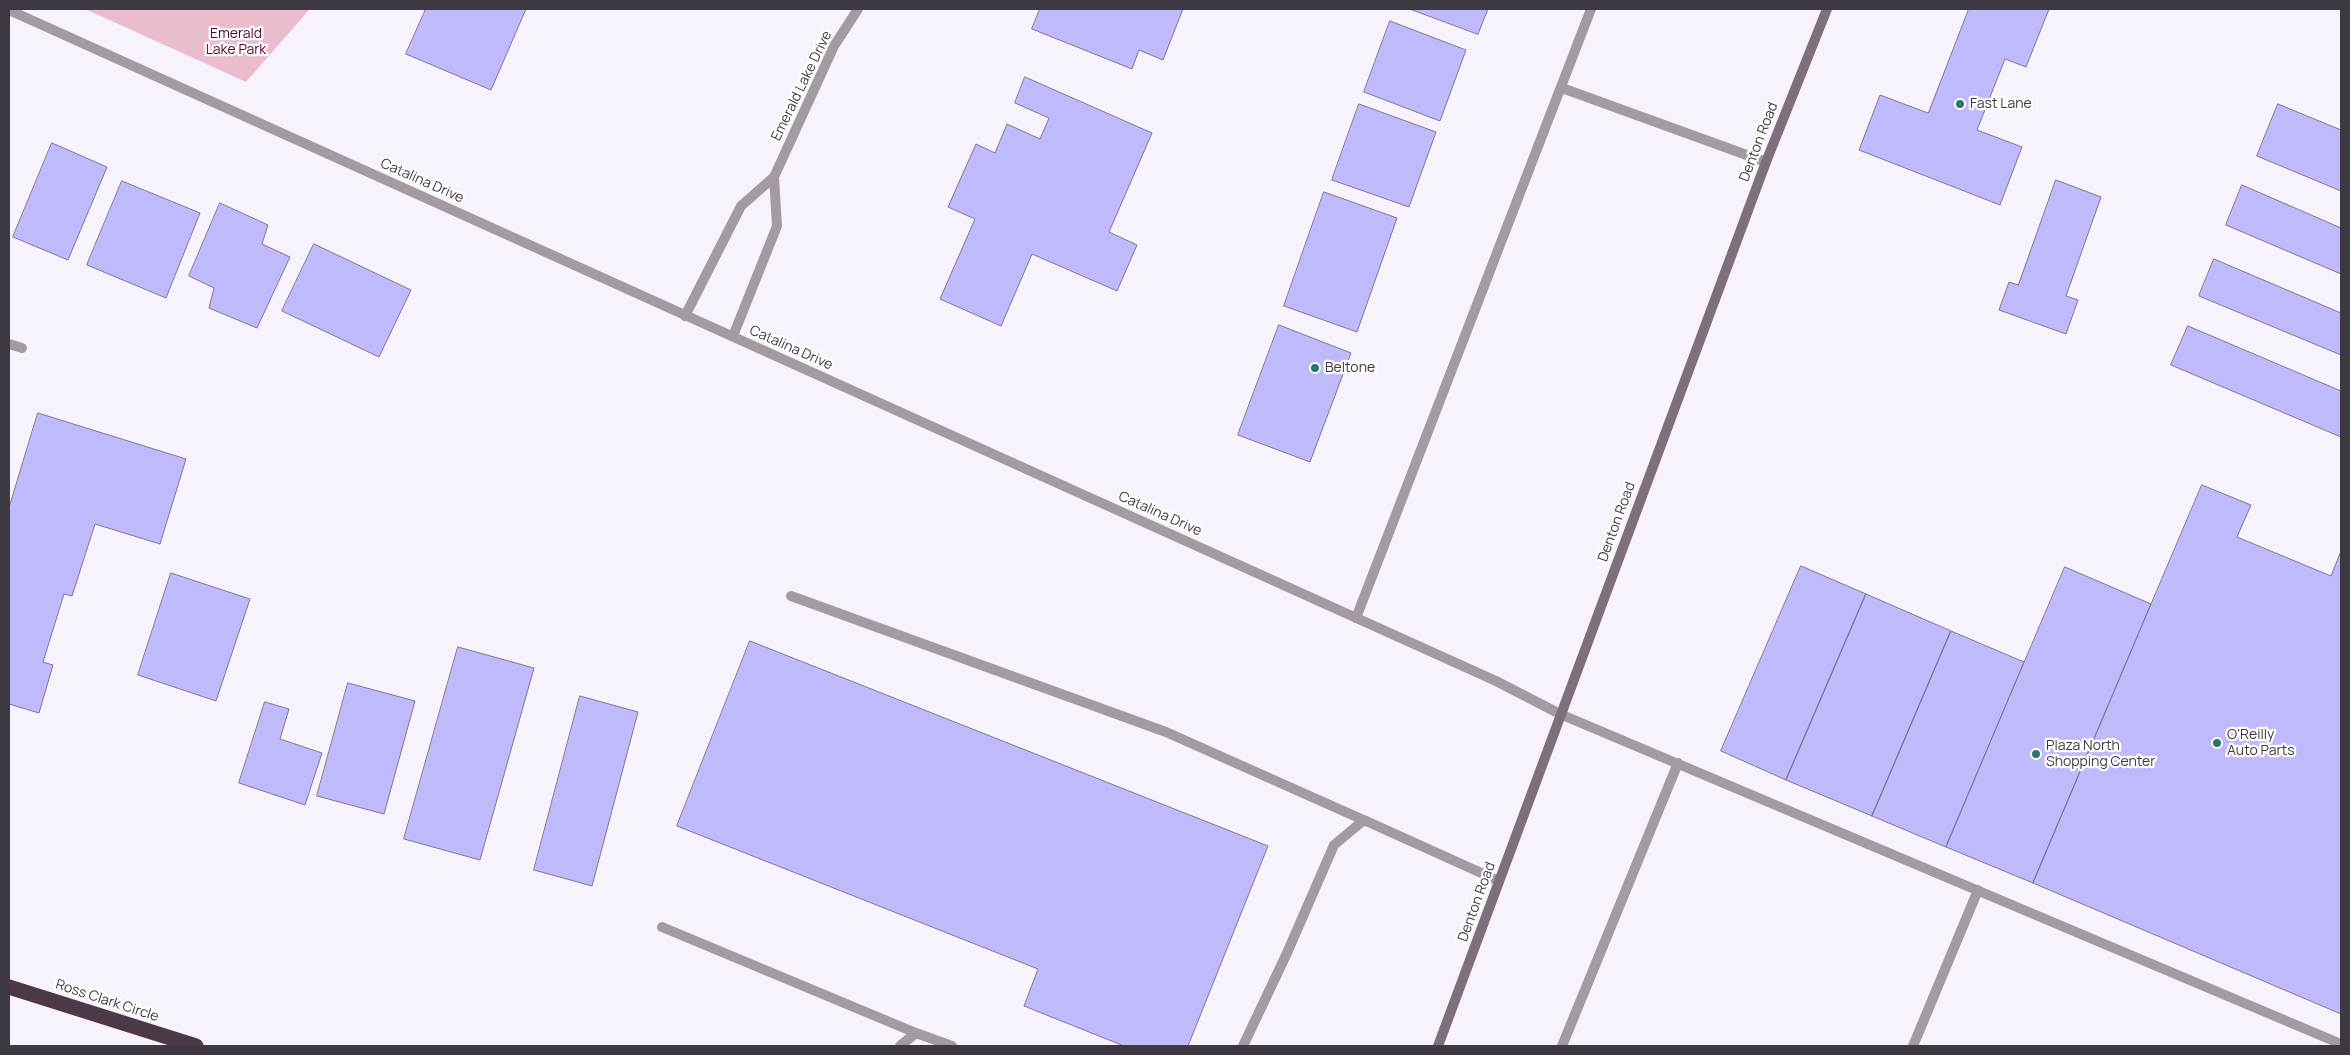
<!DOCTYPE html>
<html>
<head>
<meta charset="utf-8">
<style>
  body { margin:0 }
  #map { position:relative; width:2350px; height:1055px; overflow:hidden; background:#f7f2fc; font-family:Manrope,sans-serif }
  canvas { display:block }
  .frame { position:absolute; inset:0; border:10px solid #3d3842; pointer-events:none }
</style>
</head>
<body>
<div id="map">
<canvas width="2350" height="1055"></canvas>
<div class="frame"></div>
</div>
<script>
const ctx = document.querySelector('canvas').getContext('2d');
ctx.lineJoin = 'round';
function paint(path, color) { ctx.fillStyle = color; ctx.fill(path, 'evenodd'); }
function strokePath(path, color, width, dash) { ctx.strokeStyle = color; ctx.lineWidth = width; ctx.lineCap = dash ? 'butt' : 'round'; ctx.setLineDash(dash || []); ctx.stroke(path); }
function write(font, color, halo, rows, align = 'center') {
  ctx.font = font + ' Manrope,sans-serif'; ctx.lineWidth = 4.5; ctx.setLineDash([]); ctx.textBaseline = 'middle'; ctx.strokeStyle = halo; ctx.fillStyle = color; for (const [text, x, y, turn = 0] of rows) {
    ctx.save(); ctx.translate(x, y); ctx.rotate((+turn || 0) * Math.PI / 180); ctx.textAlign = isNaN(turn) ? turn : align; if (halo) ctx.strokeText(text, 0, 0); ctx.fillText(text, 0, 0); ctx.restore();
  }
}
paint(new Path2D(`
  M85,9H310L246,82Z`), '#eabdcd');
const building = new Path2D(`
  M426,9H526L491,90L406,54Z
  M1040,9H1183L1163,60L1139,50L1132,69L1032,29Z
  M1410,9H1488L1478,34Z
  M1969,9H2049L2026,67L2005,59L1977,130L2022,147L2000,205L1859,150L1880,95L1928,113Z
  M1390,21L1466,50L1440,121L1364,92Z
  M1025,77L1152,133L1109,232L1137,245L1117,291L1032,254L1001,326L940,299L975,219L948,207L976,144L995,153L1007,124L1040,139L1049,118L1015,103Z
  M1359,104L1436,132L1409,207L1332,180Z
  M2278,104L2341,130V191L2257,156Z
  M52,143L107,167L68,260L13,237Z
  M2056,180L2101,197L2066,296L2078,300L2066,334L1999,310L2009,282L2018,285Z
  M122,181L200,213L166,298L87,265Z
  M2242,185L2341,228V274L2226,225Z
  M1324,192L1397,218L1357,332L1284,306Z
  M220,203L268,225L262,244L290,257L257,328L209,308L214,288L189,276Z
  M314,244L411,290L379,357L282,311Z
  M2214,259L2341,313V355L2199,296Z
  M1279,325L1351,353L1310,462L1238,435Z
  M2188,326L2341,391V437L2171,365Z
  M38,413L186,459L160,544L95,524L72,596L64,594L43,662L53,665L39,713L9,704V508Z
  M2202,485L2251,505L2237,537L2331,576L2341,551V1014L2033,883Z
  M1801,566L1866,594L1786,780L1721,751Z
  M2065,567L2151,604L2033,883L1946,847Z
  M171,573L250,599L216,701L138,675Z
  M1866,594L1951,631L1872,816L1786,780Z
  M1951,631L2024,662L1946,847L1872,816Z
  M750,641L1268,846L1188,1046H1124L1024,1006L1038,969L677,826Z
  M458,647L534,668L480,860L404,839Z
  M348,683L415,701L384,814L317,796Z
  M580,696L638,712L592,886L534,870Z
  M265,702L289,709L280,739L322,753L305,805L239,783Z`);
paint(building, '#bfbafb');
strokePath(building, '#7a7990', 1);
strokePath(new Path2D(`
  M1562,88L1766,162
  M9,344L22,348
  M791,596L1166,732L1368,822
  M1356,618L1591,9
  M1560,714L2341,1044
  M662,927L916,1033
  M900,1046L916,1033L952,1046
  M1243,1046L1287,953L1334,845L1364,820L1499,881
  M1562,1046L1678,763
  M1913,1046L1978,890`), '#a49ba2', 10);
strokePath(new Path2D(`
  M9,10L1496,681L1560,714
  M685,316L741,206L774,177L834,46L858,9
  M733,336L777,226L774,177`), '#a49ba2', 10);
strokePath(new Path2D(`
  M1438,1046L1766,162L1827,9`), '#7e707b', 10);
strokePath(new Path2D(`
  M9,987L196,1046`), '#4b3948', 15);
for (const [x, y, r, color] of [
  [1960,104,5,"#2a7476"],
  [1315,368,5,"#2a7476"],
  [2217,743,5,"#2a7476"],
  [2036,754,5,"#2a7476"]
]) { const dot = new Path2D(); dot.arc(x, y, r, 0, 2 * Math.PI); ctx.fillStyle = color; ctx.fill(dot); strokePath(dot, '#fff', 2); }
write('14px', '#580432', '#fff', [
  ["Emerald",236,34],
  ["Lake Park",236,50]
]);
write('14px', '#3d3842', '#fff', [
  ["Emerald Lake Drive",802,86,-64],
  ["Denton Road",1759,142,-69],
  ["Catalina Drive",422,181,24],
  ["Catalina Drive",791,348,24],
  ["Catalina Drive",1160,514,24],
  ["Denton Road",1617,522,-70],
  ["Denton Road",1477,902,-70],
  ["Ross Clark Circle",107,1001,18]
]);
write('14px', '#3d3842', '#fff', [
  ["Fast Lane",1970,104],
  ["Beltone",1325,368],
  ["O'Reilly",2227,735],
  ["Auto Parts",2227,751],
  ["Plaza North",2046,746],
  ["Shopping Center",2046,762]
], 'left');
</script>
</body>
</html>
